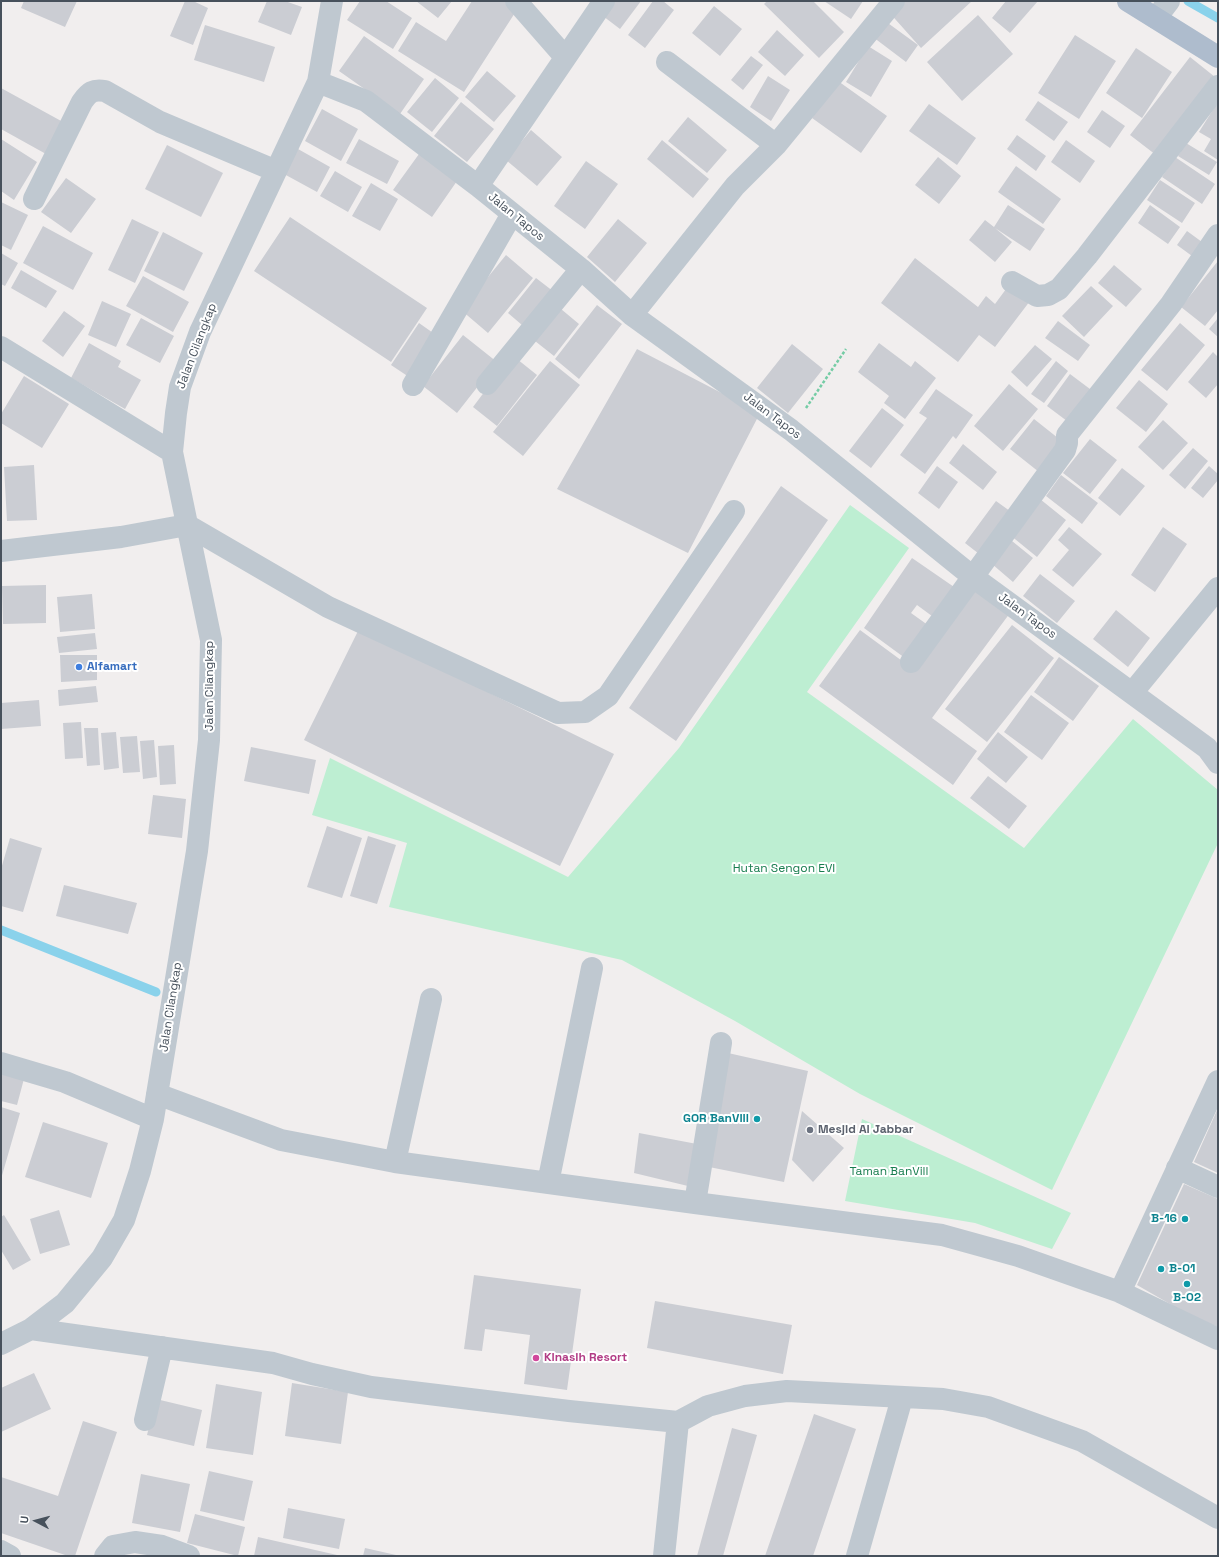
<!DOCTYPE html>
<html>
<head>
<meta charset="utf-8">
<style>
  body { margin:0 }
  #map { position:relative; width:1219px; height:1557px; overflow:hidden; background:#f1eeee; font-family:"Space Grotesk",sans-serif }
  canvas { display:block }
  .frame { position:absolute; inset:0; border:2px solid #47515c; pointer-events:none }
  .north { position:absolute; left:16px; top:1501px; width:40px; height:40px; -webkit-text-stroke:3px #fff; paint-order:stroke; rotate:276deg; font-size:11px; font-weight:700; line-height:16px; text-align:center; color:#47515c }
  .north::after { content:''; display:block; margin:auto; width:14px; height:18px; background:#47515c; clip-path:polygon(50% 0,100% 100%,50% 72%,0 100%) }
</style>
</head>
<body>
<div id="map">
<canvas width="1219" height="1557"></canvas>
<div class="frame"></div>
<div class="north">U</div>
</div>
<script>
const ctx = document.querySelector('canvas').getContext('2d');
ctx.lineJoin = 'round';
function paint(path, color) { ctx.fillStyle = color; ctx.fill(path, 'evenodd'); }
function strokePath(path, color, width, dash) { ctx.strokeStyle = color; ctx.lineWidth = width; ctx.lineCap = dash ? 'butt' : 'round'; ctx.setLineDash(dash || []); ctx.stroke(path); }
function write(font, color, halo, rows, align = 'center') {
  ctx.font = font + ' "Space Grotesk",sans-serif'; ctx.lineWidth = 4; ctx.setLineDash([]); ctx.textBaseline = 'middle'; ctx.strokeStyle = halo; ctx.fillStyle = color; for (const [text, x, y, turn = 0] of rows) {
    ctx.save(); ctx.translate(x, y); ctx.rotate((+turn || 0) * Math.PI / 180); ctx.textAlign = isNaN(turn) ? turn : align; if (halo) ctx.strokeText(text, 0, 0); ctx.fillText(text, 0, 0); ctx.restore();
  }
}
paint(new Path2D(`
  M850,505L909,548L807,692L1024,848L1133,719L1218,790V843L1052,1190L860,1094L735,1021L622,960L389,907L407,843L312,815L330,758L568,877L679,748Z
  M862,1119L1071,1213L1052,1249L975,1223L845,1201Z`), '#bdeed2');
strokePath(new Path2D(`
  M1188,1L1218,18
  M1,930L156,992`), '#8ad2eb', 9);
paint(new Path2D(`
  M24,1H77L65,27L21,8Z
  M185,1H193L208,8L193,45L170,36Z
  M267,1H285L302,7L291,35L258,22Z
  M360,1H386L412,18L393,49L347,20Z
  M416,1H452L438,18Z
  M472,1H513L520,5L464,92L398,51L416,22L446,41Z
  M608,1H641L620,29L599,13Z
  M653,1H663L674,10L645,48L628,35Z
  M767,1H813L844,32L819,58L764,4Z
  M824,1H863L851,19Z
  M897,1H972L921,48L887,10Z
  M1006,1H1038L1010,33L992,18Z
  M714,6L742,29L720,56L692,33Z
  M978,15L1013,54L962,101L927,62Z
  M881,18L918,45L906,62L869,34Z
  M205,25L275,47L264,82L194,60Z
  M777,30L804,55L785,76L758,52Z
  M1075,35L1116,61L1079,119L1038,93Z
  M364,36L424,79L400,114L339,71Z
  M868,46L892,61L871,97L846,82Z
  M1136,48L1172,72L1142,118L1106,93Z
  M751,56L763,65L743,90L731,80Z
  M1190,57L1215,77L1156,155L1130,135Z
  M487,71L516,96L494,122L465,97Z
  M768,76L790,90L771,121L750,107Z
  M435,78L459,98L432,132L407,112Z
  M838,81L887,116L861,153L812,118Z
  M1,88L63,122L46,154L1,129Z
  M1038,101L1068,122L1054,141L1025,120Z
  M461,102L494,129L467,162L434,136Z
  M929,104L976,138L957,165L909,131Z
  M1216,105L1218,106V160L1204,151L1211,139L1199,132Z
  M322,109L358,129L341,161L305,141Z
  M1102,110L1125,126L1110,148L1087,132Z
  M688,117L727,150L707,173L668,141Z
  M531,130L562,157L537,186L506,160Z
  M1017,135L1046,156L1036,171L1007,149Z
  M1,139L37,162L14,200L1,191Z
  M359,139L399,161L387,184L346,163Z
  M662,140L709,179L693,198L647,159Z
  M1066,140L1095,161L1080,183L1051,162Z
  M1186,143L1217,162L1209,175L1178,156Z
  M167,145L223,173L201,217L145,189Z
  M298,149L330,167L317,192L284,174Z
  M419,154L457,181L432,217L393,190Z
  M938,157L961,176L939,204L915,185Z
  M1175,157L1215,184L1202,204L1162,177Z
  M586,161L618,184L585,229L554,206Z
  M1016,166L1061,199L1043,224L998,192Z
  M335,171L362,187L348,212L320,196Z
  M66,178L96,199L71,233L41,212Z
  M1160,180L1195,203L1182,223L1147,200Z
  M371,183L398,199L380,231L352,216Z
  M1,202L28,215L11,250L1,245Z
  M1008,205L1045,229L1030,251L995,228L1012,242L995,262L969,240L985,220L994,227Z
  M1150,205L1180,227L1168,244L1138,223Z
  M290,217L427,308L391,362L254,271Z
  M132,219L159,232L135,283L108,270Z
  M618,219L647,243L615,282L587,257Z
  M43,226L93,253L73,290L23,263Z
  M1187,231L1202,242L1192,256L1177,245Z
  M163,232L203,253L184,291L144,271Z
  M1,253L18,263L5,286L1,284Z
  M506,255L533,278L488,333L461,310Z
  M915,258L978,307L986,296L995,304L1009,285L1030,301L995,347L979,335L958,362L881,303Z
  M1218,261V310L1205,326L1181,307Z
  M1114,265L1142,289L1126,307L1098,283Z
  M21,270L57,291L46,308L11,288Z
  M143,276L189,302L173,332L126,306Z
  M536,278L558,295L529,331L508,313Z
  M1091,286L1113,306L1084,337L1062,316Z
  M102,301L131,314L116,347L88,335Z
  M597,305L622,324L579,379L555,359Z
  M561,309L579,324L554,356L535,341Z
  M64,311L85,326L63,357L42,341Z
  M141,318L174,336L160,363L126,345Z
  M1218,318V337L1209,329Z
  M1058,321L1090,345L1078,361L1045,338Z
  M419,323L436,335L409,377L391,365Z
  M1180,323L1205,345L1167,391L1141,370Z
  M463,335L497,362L457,413L423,386Z
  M89,343L121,361L118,367L141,380L125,409L71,378Z
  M879,343L911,367L915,361L936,378L905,419L884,403L889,396L858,372Z
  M792,344L823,369L788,413L757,388Z
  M1035,345L1052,359L1027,387L1011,372Z
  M637,349L760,413L688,553L557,489Z
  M1213,352L1218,357V384L1206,398L1188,382Z
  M512,355L537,375L497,426L473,407Z
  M550,361L580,385L523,456L493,432Z
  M1056,361L1068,371L1044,403L1031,394Z
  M1070,374L1094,392L1071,424L1047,406Z
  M24,376L69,404L42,448L1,423V414Z
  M1139,380L1168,404L1146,432L1116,408Z
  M1009,384L1038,409L1003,451L974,426Z
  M936,389L973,415L956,439L953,436L925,474L900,455L927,418L919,413Z
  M882,408L904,425L871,468L849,451Z
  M1034,419L1063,442L1039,472L1010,449Z
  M1163,420L1188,443L1163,470L1138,447Z
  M1090,439L1117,460L1090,494L1063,473Z
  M963,444L997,472L983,490L949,463Z
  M1193,448L1208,461L1185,489L1169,475Z
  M34,465L37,520L7,521L4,467Z
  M937,466L958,482L939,509L918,493Z
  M1209,466L1218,474V480L1203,498L1191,488Z
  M1122,468L1145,486L1120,516L1098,498Z
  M1061,475L1098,503L1082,524L1046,496Z
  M781,486L828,520L676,741L629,708Z
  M1040,499L1066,520L1037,557L1010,535Z
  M996,501L1014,514L983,557L965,543Z
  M1069,527L1102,554L1073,587L1052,570L1069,550L1058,540Z
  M1163,527L1187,544L1155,592L1131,575Z
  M1012,541L1033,558L1013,582L992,564Z
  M912,558L957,589L936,619L917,605L911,613L932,628L909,661L864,628Z
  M1040,574L1075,601L1057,623L1023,596Z
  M970,584L1010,613L932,718L977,751L953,785L819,686L860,630L909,666Z
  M46,585V623L3,624L2,586Z
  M92,594L95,629L60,632L57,597Z
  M1116,610L1150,638L1128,667L1093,639Z
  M1012,625L1054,658L987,742L945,709Z
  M359,629L614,754L560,866L304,740Z
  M95,633L97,649L59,653L57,637Z
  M60,655H97V680L61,682Z
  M1059,657L1099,686L1073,721L1034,692Z
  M96,686L98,702L59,706L58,690Z
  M1031,695L1069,723L1042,760L1004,732Z
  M39,700L41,726L1,729V703Z
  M81,722L83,758L65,759L63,723Z
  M84,728H98L100,765L87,766Z
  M116,732L119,768L104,770L101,733Z
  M998,732L1028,757L1006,783L977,759Z
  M137,736L140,772L123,773L120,737Z
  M154,740L157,777L143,779L140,741Z
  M174,745L176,784L160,785L158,746Z
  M251,747L316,760L309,794L244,781Z
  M988,776L1027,806L1009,829L970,798Z
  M153,795L186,799L182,838L148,834Z
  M327,826L362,838L342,898L307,887Z
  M368,836L396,845L377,904L350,896Z
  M10,838L42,848L23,912L1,906V869Z
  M64,885L137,903L128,934L56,916Z
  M728,1053L808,1071L784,1182L709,1167Z
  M1,1068L25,1075L17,1105L1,1101Z
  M1,1107L20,1113L1,1179Z
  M1218,1108V1173L1194,1162Z
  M802,1111L844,1148L813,1182L792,1160Z
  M43,1122L108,1143L91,1198L25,1177Z
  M639,1133L697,1144L688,1186L634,1173Z
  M1184,1184L1218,1199V1327L1189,1315L1137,1285Z
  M59,1210L70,1245L40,1254L30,1219Z
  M4,1215L31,1260L13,1270L1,1250V1217Z
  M474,1275L581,1289L567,1390L524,1384L530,1335L485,1329L482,1351L464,1349Z
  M655,1301L792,1325L783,1374L647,1348Z
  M34,1373L51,1409L1,1432V1388Z
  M292,1383L348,1392L341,1444L285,1436Z
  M216,1384L262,1392L253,1455L206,1448Z
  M156,1399L202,1410L194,1446L147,1435Z
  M814,1414L856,1429L813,1556H765Z
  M83,1421L117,1432L75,1556H68L1,1533V1477L58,1496Z
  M732,1428L757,1435L723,1556H697Z
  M209,1471L253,1481L244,1521L200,1511Z
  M141,1474L190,1484L180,1532L132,1523Z
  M288,1508L345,1519L339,1549L283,1538Z
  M195,1514L245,1527L238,1556L187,1543Z
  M258,1537L337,1555V1556H254Z
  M365,1548L396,1555L395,1556H363Z`), '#cbcdd3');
strokePath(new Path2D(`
  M806,408L846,349`), '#75cca5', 2.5, [3, 2]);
strokePath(new Path2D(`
  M516,1L565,57
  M1156,18L1169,1
  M667,62L776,145
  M318,82L366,101L478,186L581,269L632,315L791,430L973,577L1207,748L1218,763
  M478,186L604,1
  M34,199L82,102C89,92 93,89 105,91L160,122L276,171
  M1012,282L1037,296L1048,295L1059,289L1087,256L1218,86
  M632,315L735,186L776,145L894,1
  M1,347L172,452
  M487,384L581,269
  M413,385L512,214
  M1,551L121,537L187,525L328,607L558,713L585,712L608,696L734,511
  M911,662L1065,450L1067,443V435L1171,304L1218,235
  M1132,693L1218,588
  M1,1063L65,1082L153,1119
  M157,1094L281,1140L395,1162L695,1203L942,1235L1018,1256L1120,1292L1218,1339
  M395,1162L431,999
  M1177,1168L1218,1187
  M548,1183L592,968
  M695,1203L721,1043
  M1120,1292L1218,1081
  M31,1329L273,1363L312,1374L371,1387L569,1411L678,1422L708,1406L745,1396L787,1391L943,1399L988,1407L1082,1441L1218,1518
  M1,1344L31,1329L65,1303L102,1258L124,1220L140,1171L153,1119L197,851L209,740L211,640L172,452L176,413L180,387L200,332L318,82L332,1
  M145,1420L162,1347
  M1,1551L10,1556
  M105,1556L113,1546L135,1542L162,1546L189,1556
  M664,1556L678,1422
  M857,1556L902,1398`), '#bfc8d0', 22);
strokePath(new Path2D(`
  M1128,1L1218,57`), '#aebccd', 22);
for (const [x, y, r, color] of [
  [79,667,4,"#3f7fe0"],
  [757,1119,4,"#0f9aa8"],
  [810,1130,4,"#6b7280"],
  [1185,1219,4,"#0f9aa8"],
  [1161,1269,4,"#0f9aa8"],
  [1187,1284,4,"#0f9aa8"],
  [536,1358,4,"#d1479c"]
]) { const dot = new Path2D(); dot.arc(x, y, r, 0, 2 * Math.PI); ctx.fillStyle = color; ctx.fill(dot); strokePath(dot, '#fff', 1.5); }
write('12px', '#47515c', '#fff', [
  ["Jalan Tapos",516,217,39],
  ["Jalan Cilangkap",197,346,-69],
  ["Jalan Tapos",772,416,37],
  ["Jalan Tapos",1027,616,36],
  ["Jalan Cilangkap",210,686,-90],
  ["Jalan Cilangkap",171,1007,-81]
]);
write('bold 12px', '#366cbe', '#fff', [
  ["Alfamart",87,667]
], 'left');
write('12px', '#187d4f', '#fff', [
  ["Hutan Sengon EVI",784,869],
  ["Taman BanVill",889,1172]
]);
write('bold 12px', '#0d838f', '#fff', [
  ["GOR BanVill",749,1119],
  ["B-16",1177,1219],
  ["B-01",1169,1269,"left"],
  ["B-02",1187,1298,"center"]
], 'right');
write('bold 12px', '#5b616d', '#fff', [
  ["Mesjid Al Jabbar",818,1130]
], 'left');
write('bold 12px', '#b23c85', '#fff', [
  ["Kinasih Resort",544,1358]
], 'left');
</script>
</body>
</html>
